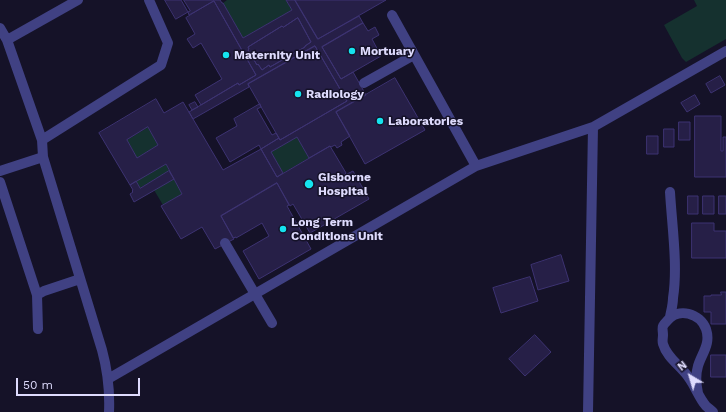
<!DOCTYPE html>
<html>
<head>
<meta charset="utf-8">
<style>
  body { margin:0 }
  #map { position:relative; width:726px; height:412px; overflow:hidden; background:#151228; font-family:"Work Sans",sans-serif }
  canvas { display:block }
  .north { position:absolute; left:670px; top:356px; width:40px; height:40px; -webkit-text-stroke:3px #151228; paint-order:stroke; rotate:322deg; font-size:11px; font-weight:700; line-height:16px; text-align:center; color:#dedbfd }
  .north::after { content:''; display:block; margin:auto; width:14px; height:18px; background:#dedbfd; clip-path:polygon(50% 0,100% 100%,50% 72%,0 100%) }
  .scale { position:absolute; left:16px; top:378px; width:124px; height:18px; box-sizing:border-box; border:2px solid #dedbfd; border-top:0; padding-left:5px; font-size:12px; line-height:14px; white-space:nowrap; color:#dedbfd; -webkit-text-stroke:3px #151228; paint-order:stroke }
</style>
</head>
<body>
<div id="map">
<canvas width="726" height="412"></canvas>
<div class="north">N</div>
<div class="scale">50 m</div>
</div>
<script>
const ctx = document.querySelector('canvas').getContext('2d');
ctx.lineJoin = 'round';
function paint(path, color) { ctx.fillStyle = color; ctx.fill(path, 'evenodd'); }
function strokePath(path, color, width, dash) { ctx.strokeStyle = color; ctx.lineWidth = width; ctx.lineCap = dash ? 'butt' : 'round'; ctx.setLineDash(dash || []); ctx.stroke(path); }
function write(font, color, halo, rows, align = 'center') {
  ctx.font = font + ' "Work Sans",sans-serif'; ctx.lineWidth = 3; ctx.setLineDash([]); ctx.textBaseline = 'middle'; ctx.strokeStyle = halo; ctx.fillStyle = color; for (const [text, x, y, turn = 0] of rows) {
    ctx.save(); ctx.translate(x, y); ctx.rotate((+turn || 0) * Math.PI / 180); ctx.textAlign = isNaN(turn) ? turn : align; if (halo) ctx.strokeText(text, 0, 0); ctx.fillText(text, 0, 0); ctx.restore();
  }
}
paint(new Path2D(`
  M227,0H286L292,10L243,38L223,3Z
  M694,0H726V39L686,62L682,58L664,25L697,6Z
  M148,127L158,145L137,158L127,140Z
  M297,137L309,158L283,173L271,152Z
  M166,164L169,171L140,188L136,181Z
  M174,179L182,194L163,205L154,190Z`), '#15312f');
const building = new Path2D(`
  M165,0H181L188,12L176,19Z
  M184,0H220L222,3H223L243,38L292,10L286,0H295L318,39L359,16L363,23L322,47L341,79L353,72L366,95L336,112L350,136L341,142L342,145L337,148L335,145L331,147L330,146L309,158L297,137L271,152L283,173L277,177L261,149L279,138L280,140L347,101L315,46L248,84L249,87L193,119L189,112L238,83L239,85L256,75L214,1L189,15L188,12L190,11ZM298,18L311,42L305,46V47L270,67L269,65L262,70L258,64L257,65L248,50L249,49L248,47L282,26L283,27Z
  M295,0H386L318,39Z
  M214,1L256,75L239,85L238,83L201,105L195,95L222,79L201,43L193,48L187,39L195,34L186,18Z
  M298,18L311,42L305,46V47L270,67L269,65L262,70L258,64L257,65L248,50L249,49L248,47L282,26L283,27Z
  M363,23L368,31L375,27L379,35L372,39L381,56L341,79L322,47Z
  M315,46L347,101L280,140L248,84Z
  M720,76L725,85L711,93L706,84Z
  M395,78L425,130L365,164L336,112Z
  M695,95L700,104L687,112L681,103Z
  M156,99L164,113L183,102L223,170L261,149L277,177L330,146L346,173L345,174V175L353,171L369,199L310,233L293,204L290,206L277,183L221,216L234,239L215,249L202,227L181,239L161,206L182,194L166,164L130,185L99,133ZM148,127L158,145L137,158L127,140Z
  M195,102L198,107L192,110L189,105Z
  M260,104L261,107L257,109L272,135L276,133L279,138L261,149L259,145L230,162L216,138L237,126L234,119Z
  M695,116H721V151H723V137H726V177H695Z
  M679,122H690V140H679Z
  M664,129H674V147H664Z
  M647,136H658V154H647Z
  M169,171L174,179L134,202L130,194L133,192L132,191L133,190L130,185L136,181L140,188Z
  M277,183L289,205L287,206L311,249L259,279L243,251L269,236L262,223L236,238V237L233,238L221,216Z
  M688,196H698V214H688Z
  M703,196H714V214H703Z
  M719,196H726V214H719Z
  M692,223H714V231H726V258H692Z
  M561,255L569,281L538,290L531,265Z
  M530,277L538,301L501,313L493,288Z
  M721,292H726V324H711V312H704V296H711V295H721Z
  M535,335L551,352L525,376L509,359Z
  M711,355H726V377H711Z`);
paint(building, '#261f47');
strokePath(building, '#3d3372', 1);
strokePath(new Path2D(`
  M392,15L476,166
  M0,28L7,40L42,140L43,157L102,350C108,372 110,389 109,412
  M7,40L78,0
  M364,83L414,55
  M42,140L161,65L168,43L149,0
  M0,171L43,157
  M0,182L37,295L38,329
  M670,192C672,226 678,266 673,298C673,305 671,311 670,317
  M225,243L272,323
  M37,295L44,291L80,279
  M108,379L476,166L593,127
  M698,393C696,384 695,376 698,366C702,353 711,344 706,329C700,313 678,307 667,321C666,322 664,324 663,326C662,328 663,332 663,335C663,338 662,341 663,344C667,358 681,366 689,378C695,386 699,398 706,406C708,408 711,410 713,412
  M588,412L593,127L726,51`), '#404183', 10);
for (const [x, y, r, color] of [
  [352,51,4,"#15e3ef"],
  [226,55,4,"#15e3ef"],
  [298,94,4,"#15e3ef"],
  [380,121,4,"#15e3ef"],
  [309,184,5,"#15e3ef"],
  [283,229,4,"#15e3ef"]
]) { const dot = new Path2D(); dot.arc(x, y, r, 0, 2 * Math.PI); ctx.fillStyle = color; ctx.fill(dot); strokePath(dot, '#151228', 1.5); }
write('bold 12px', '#dedbfd', '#151228', [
  ["Mortuary",360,51],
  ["Maternity Unit",234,55],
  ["Radiology",306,94],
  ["Laboratories",388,121],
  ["Gisborne",318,177],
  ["Hospital",318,191],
  ["Long Term",291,222],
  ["Conditions Unit",291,236]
], 'left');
</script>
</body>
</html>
